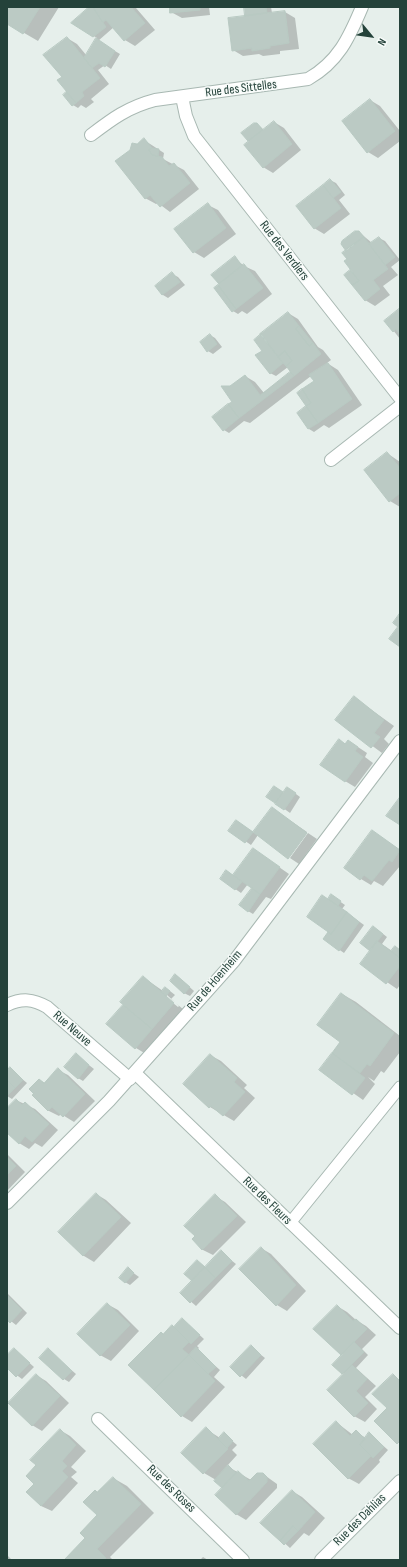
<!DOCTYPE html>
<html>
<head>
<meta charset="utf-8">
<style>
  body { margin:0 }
  #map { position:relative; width:407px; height:1567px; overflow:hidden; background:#e6efeb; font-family:"Sofia Sans Condensed",sans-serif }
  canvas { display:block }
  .frame { position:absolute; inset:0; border:8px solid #24423a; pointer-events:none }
  .north { position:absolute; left:351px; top:16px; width:40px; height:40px; -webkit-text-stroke:3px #f7fbf9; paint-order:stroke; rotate:119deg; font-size:11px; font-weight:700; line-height:16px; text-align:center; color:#24423a }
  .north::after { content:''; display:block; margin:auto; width:14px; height:18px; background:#24423a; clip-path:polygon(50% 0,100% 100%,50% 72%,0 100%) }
</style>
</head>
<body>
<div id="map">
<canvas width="407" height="1567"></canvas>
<div class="frame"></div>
<div class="north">N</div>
</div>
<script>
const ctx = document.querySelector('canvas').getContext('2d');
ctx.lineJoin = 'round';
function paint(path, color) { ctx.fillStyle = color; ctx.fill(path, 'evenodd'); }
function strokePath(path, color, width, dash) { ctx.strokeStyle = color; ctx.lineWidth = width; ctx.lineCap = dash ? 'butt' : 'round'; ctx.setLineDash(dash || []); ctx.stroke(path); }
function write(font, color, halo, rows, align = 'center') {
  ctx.font = font + ' "Sofia Sans Condensed",sans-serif'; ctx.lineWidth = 3; ctx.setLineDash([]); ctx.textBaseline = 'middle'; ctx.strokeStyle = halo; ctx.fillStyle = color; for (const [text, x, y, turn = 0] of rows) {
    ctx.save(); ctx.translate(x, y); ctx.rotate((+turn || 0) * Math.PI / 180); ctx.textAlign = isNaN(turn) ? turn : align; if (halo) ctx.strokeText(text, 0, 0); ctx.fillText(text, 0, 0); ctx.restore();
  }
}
paint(new Path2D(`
  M7,7H59L38,41L7,23Z
  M91,7H138L136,8L155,30L135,46L125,40L114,27L98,41L120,54L111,69L105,65L98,70L109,84L91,99L94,102L86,108L81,105L78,108L73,105L64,95L68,92L63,77L67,38L77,44L87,56L97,38L72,22Z
  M171,7H209L210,15L182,18L171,12Z
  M245,7H271L272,13L285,12L295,18L299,49L280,51V54L263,56L259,54L243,56L233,50L247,17Z
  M370,100L380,106L400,131V141L378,158L368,152Z
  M274,122L284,128L301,150L273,173L263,167L249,142L243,133L257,124L264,130Z
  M144,140L164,153L163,159L184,170L199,189L170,212L158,203L156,204L145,198L137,145Z
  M330,180L336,183L345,195L339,200L350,214L324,234L314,228Z
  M208,205L218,210L236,234L204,258L194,252Z
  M359,232L372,243L379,238L385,241L400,260L391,267L398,275L383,286L390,295L375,306L365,300L363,278L362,277L353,283L351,271L354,273L348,260Z
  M235,258L244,266L255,271L272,294L247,314L242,311L238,314L233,311L219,283Z
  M172,274L178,277L185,285L168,298L163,295L156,286Z
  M400,310V339L386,321Z
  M288,313L298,319L318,347L323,350L331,360L327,363L338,370L362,405L329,428L324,425L314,432L309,429L298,413L307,406L315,382L311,376L250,423L244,421L229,433L224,430L233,402L231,387L245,376L255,382L264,393L292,372L288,367L276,376L270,373L263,351Z
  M210,335L215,338L222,347L213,354L208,351Z
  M387,453L400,462V507L390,501Z
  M355,698L394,726L384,739L389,744L382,753L337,720Z
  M339,740L346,744L348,741L358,747L367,753L365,757L373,763L355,787L345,781Z
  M280,790L284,793L292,791L300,797L290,813L268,797Z
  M272,808L307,832L288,857L258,835L251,845L229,830L241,824L254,833Z
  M372,831L400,850V866L383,886L374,881L371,885L361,879Z
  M308,833L317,839L299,864L290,858Z
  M253,849L289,874L271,899L266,897L253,914L248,911L253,888L248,884L241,893L221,879L227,871L234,876Z
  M332,896L345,905L342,909L364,925L344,953L324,939L329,931V900Z
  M378,930L387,937L382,944L392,951L400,950V985L397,989L361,964L371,950Z
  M176,975L194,991L190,996L184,993Z
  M143,977L163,991L165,988L170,991L175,995L171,999L184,1010L146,1054L136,1048L108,1024L125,1005ZM162,994L167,995L179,1006L178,1007Z
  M342,994L356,1002L400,1036V1052L384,1073L381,1071L374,1081L368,1077L375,1084L363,1100L321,1070L342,1042Z
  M76,1055L94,1069L83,1081L78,1078Z
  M210,1055L221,1061L247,1085L244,1088L255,1098L234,1121L210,1107Z
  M10,1069L27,1083L12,1099L7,1096V1072Z
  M58,1070L68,1075L95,1101L74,1122L61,1114L59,1116L49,1111L33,1095L39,1080L45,1083Z
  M16,1100L35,1109L58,1130L42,1147L35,1143L29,1149L19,1143L7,1132V1110Z
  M7,1154L25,1172L7,1191Z
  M96,1194L106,1200L131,1223L94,1262L84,1256L60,1232Z
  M215,1196L225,1202L246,1222L213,1255L203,1250L193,1239L196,1236Z
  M261,1248L271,1254L306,1291L287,1311L277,1305Z
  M221,1252L236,1264L196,1306L181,1293L193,1281L198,1262L206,1268Z
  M128,1269L139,1277L130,1285L125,1282Z
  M7,1293L27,1313L16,1325L7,1318Z
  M107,1304L118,1310L139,1331L111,1361L100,1355Z
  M337,1306L347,1312L356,1320L366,1326L376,1335L362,1349L368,1355L356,1368L376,1386L365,1397L377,1409L365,1422L354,1416L344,1374L333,1364L343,1355Z
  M182,1319L204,1339L197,1346L199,1348L197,1350L220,1370L214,1377L225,1387L192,1422L182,1416L174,1327Z
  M251,1347L265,1358L246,1379L231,1367Z
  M14,1349L34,1367L22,1379L7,1368V1357Z
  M48,1350L76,1374L69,1382L64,1379Z
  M36,1375L46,1381L69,1403L42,1431L32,1425Z
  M336,1422L353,1435L356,1432L366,1438L369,1433L388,1450L379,1460L380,1462L359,1484L348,1478Z
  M206,1429L220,1438L224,1434L237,1445L232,1450L237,1455L227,1466L251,1480L263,1474L277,1484V1488L246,1520L236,1514L223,1488L216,1480L204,1473L183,1453Z
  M60,1430L70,1436L86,1451L71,1467L77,1472L71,1477L78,1483L52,1511L41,1506L27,1492L35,1484L37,1465Z
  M113,1478L127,1486L154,1513L110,1557L113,1560H65L87,1538L99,1515L98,1493Z
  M292,1491L302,1497L325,1518L309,1536L304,1533L290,1548L262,1523Z
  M7,1555L12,1560H7Z
  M203,1557L208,1560H200Z`), '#0003');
const building = new Path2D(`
  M7,7H40L23,34L7,24Z
  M89,7H93L106,27L93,37L71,23Z
  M93,7H131L145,23L124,41L106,20L103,22Z
  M170,7H200V10L170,13Z
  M244,7H266L267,13L245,16Z
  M285,11L289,43L270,46V48L252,51V48L232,51L228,18Z
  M67,37L100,78L82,92L84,96L76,103L57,80L62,77L43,55Z
  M96,38L115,51L105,67L99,63L92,68L84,58Z
  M66,92L76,103L72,106L63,95Z
  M370,99L395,131L367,153L342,121Z
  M274,121L292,144L263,168L244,145Z
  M254,123H257L263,130L248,141L241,133Z
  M144,138L152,148L149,150L152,155L162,157L169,166L174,163L190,183L160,207L150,195L145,199L115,161L130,150L132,143L137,144Z
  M152,148L159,149L158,156L152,155L149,150Z
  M330,179L341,192L333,198L323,185Z
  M323,185L341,208L314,229L296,206Z
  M208,203L226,228L193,253L174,229Z
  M355,231H359L364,237L346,251L341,244L342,241Z
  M364,237L388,269L373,280L380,289L365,301L352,285L359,281L344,261L347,259L342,253Z
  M379,237L395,257L385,265L369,244Z
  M235,256L242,266L219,284L211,275Z
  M244,264L263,288L236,309L218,285Z
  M350,270L359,281L352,285L344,275Z
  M172,272L180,282L162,295L155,286Z
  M218,285L236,309L232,312L214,288Z
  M400,308V335L396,329L393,332L384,321Z
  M288,312L299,326L296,329L309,346L313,343L321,354L294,376L286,366L292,361L285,351L278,357L260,334Z
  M299,326L313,343L309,346L296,329Z
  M210,334L217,344L207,352L200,342Z
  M261,334L283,363L270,374L255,355L262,351L254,340Z
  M285,351L292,361L286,366L278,357Z
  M328,363L352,399L318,423L306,406L311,403L302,389L314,381L309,375Z
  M290,372L294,376L239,418L228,404L232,402L221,386H230L245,375L260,395Z
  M302,389L311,403L306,406L297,393Z
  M228,404L239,418L223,431L212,417Z
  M306,406L318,423L308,429L297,413Z
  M387,452L400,468V493L389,502L364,470Z
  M400,613V624L398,627L393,623Z
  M400,624V647L389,639Z
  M354,696L384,720L374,733L380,737L371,748L335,720Z
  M339,739L345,744L348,740L358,747L355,751L363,757L345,782L320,765Z
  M274,786L283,792L275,803L266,797Z
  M287,787L296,793L284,810L275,804Z
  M400,797V825L386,816Z
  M272,807L307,833L288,859L253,832Z
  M236,820L253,832L245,843L228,831Z
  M372,830L400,850L392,862L389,860L372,881L364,875L360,880L344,868Z
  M253,848L280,867L260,894L233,875Z
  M226,870L242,882L235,890L220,879Z
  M252,888L260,894L248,912L239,905Z
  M331,894L341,901L338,906L328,899Z
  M322,895L347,912L331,934L307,917Z
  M347,912L359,922L339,951L323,939L328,932L331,934Z
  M373,926L383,934L370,951L360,943Z
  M377,941L400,958V966L386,984L360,964Z
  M395,946L400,950V958L391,951Z
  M175,974L190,987L184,994L170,981Z
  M143,976L174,1003L152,1029L120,1002Z
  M165,987L170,991L166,996L161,992Z
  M341,993L394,1033L370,1066L367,1064L360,1073L332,1053L340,1042L317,1025Z
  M123,1005L152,1029L135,1049L106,1024Z
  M76,1053L89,1065L78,1079L64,1067Z
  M332,1053L365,1078L352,1095L319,1070Z
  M210,1054L237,1078L234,1082L245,1092L223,1116L211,1106L209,1108L183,1084Z
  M10,1067L23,1080L15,1088L7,1080V1071Z
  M58,1068L85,1094L63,1117L52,1107L48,1111L32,1095L34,1094L29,1089L39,1079L44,1083Z
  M7,1080L15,1088L7,1096Z
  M16,1099L22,1105L25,1102L49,1124L32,1142L25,1136L19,1144L7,1133V1108Z
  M7,1157L16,1166L7,1175Z
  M96,1193L121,1217L83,1256L58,1232Z
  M215,1194L237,1216L202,1250L192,1239L195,1236L184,1226Z
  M261,1247L296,1285L276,1306L239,1269Z
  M221,1250L232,1261L215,1278L205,1267Z
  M197,1260L205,1267L192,1281L184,1274Z
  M128,1267L134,1273L125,1283L119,1278Z
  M205,1267L215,1278L190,1303L180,1293Z
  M7,1295L22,1310L10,1323L7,1320Z
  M107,1303L130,1325L100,1356L77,1334Z
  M337,1305L353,1321L356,1319L367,1329L341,1355L313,1329Z
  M182,1318L200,1335L191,1344L174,1327Z
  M172,1325L189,1342L182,1349L189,1355L154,1390L128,1365L161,1332L163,1334Z
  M354,1342L364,1352L342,1374L332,1365Z
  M251,1345L261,1355L240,1377L230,1367Z
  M196,1347L216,1367L208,1374L189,1355Z
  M14,1348L30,1363L16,1377L7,1368V1355Z
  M48,1348L72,1371L63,1380L39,1358Z
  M189,1355L215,1381L181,1417L154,1390Z
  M352,1365L367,1379L356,1391L368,1403L354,1417L327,1390Z
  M36,1374L60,1396L32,1426L8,1403Z
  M393,1374L400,1381V1441L397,1444L374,1421L387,1408L372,1394Z
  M336,1421L350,1436L356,1430L365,1439L360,1445L371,1456L348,1479L313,1444Z
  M206,1427L228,1449L203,1474L181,1453Z
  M60,1429L76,1445L62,1461L67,1466L62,1471L68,1477L41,1506L26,1492L34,1484L26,1476L36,1465L30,1460Z
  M224,1432L233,1441L227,1448L218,1439Z
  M369,1432L384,1447L373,1458L360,1445Z
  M228,1465L236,1473L222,1488L214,1481Z
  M238,1471L249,1481L257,1473H263L267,1477V1482L236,1515L215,1495Z
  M113,1477L141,1504L97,1549L106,1558L103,1560H64L85,1538L80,1533L97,1515L83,1502L95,1490L97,1492Z
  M292,1490L315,1512L298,1531L293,1526L280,1541L260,1523Z
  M293,1526L298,1531L284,1545L280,1541Z`);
paint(building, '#bbcac4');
strokePath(building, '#b8c9c2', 1);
const service = new Path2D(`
  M290,1223L400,1087`);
const minor = new Path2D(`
  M182,97L186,116L194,136L400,398
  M91,135C112,119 128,107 155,100L308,79C338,62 349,38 362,7
  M331,460L400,406
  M7,1005C22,998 33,999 47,1007L130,1079
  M135,1073L400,1328
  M98,1419L243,1560
  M321,1560L400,1481`);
const tertiary = new Path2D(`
  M7,1203L109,1101L234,961L400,741`);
strokePath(service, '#a8b8b2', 13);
strokePath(minor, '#a8b8b2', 14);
strokePath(tertiary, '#a8b8b2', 14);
strokePath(service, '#fff', 11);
strokePath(minor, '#fff', 12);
strokePath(tertiary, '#fff', 12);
write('13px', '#24423a', '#f7fbf9', [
  ["Rue des Sittelles",241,89,-7],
  ["Rue des Verdiers",284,251,52],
  ["Rue de Hoenheim",215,981,-49],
  ["Rue Neuve",72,1029,41],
  ["Rue des Fleurs",267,1201,44],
  ["Rue des Roses",171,1489,44],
  ["Rue des Dahlias",360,1520,-45]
]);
</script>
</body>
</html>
